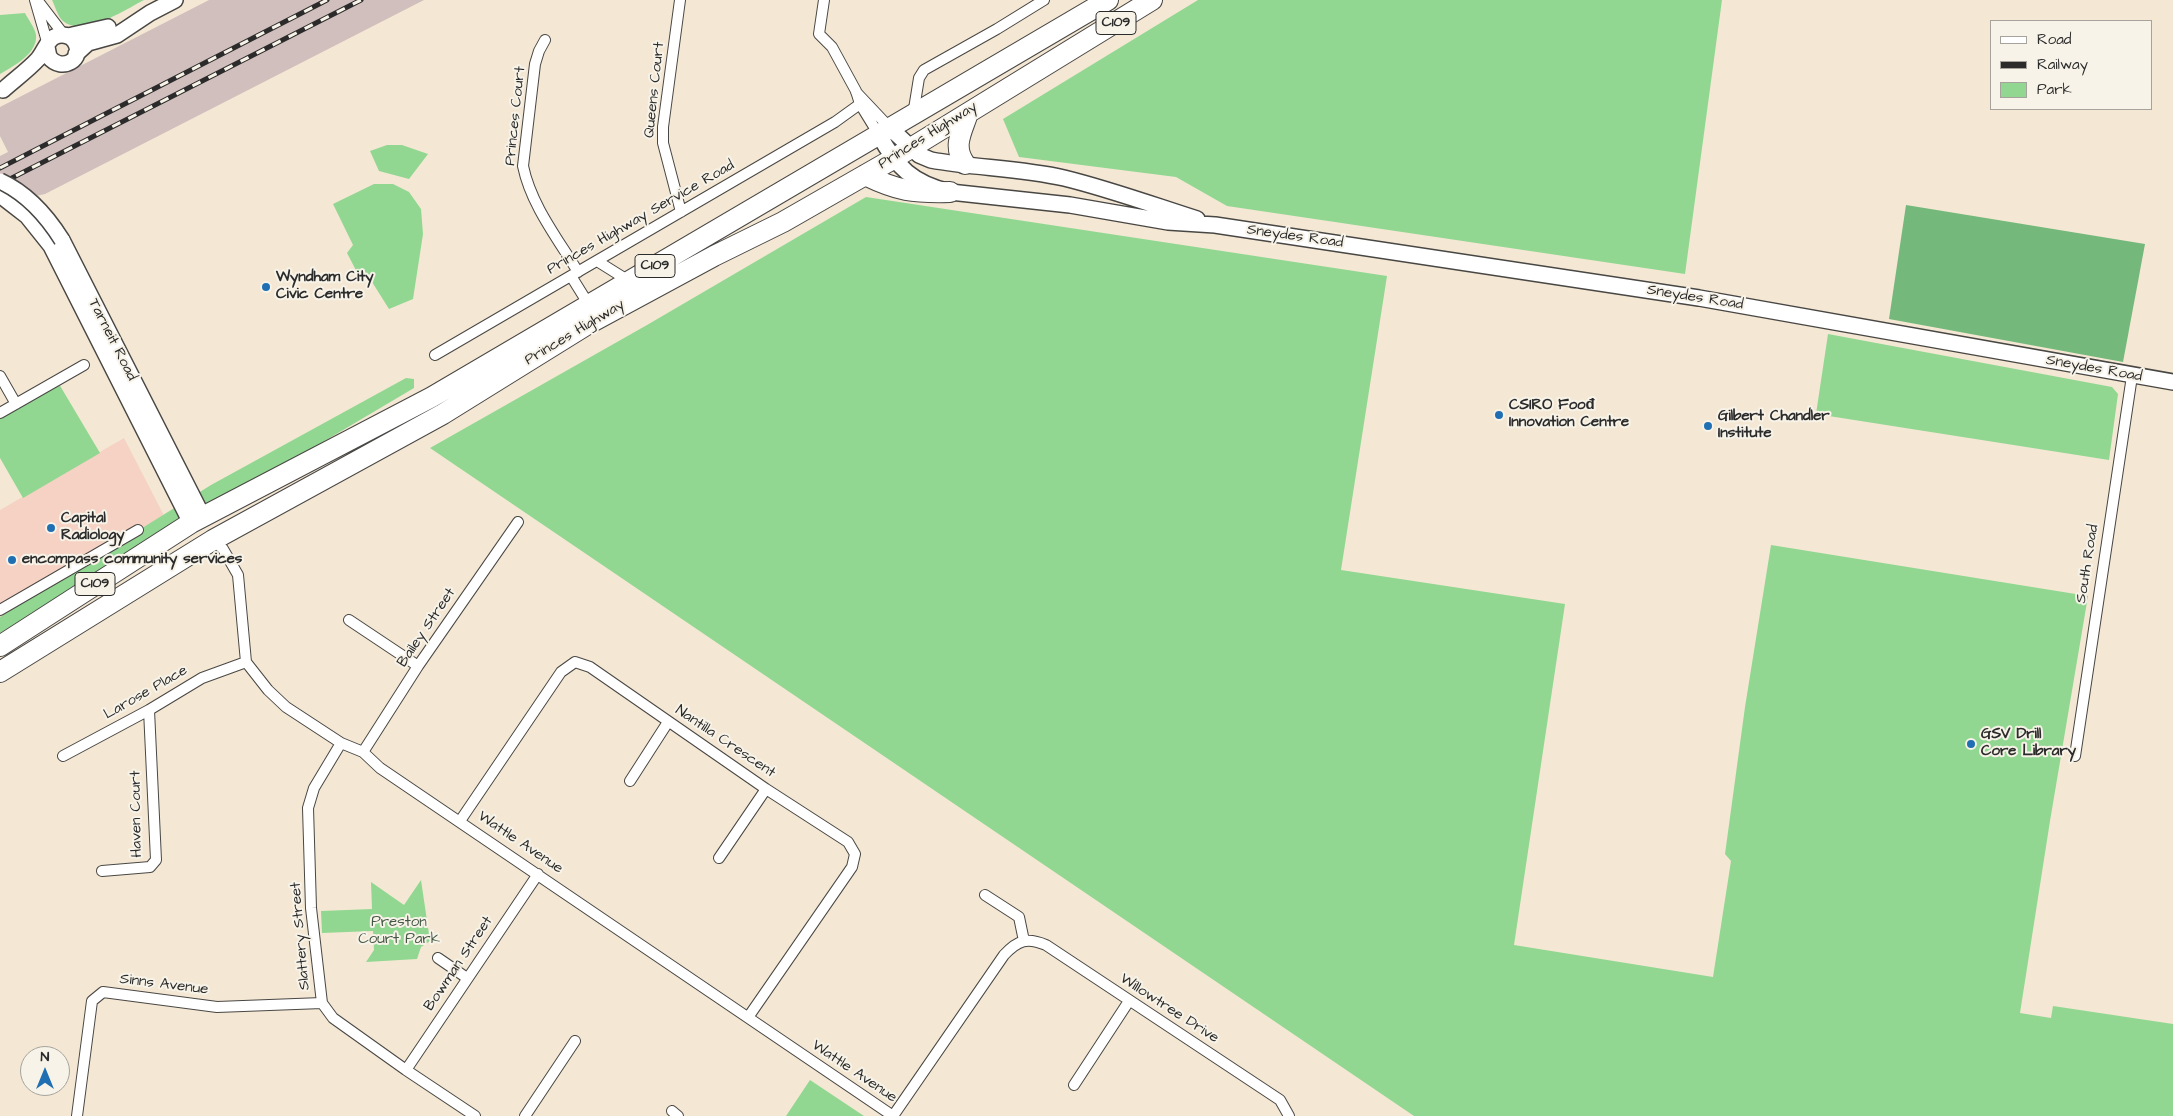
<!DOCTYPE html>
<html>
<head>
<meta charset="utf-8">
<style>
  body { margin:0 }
  #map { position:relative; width:2173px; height:1116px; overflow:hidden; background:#f4e8d4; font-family:"Architects Daughter",sans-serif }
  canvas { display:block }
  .legend { position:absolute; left:1990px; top:20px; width:162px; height:90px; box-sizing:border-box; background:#f7f3e8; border:1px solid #a5a39c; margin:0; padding:6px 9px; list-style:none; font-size:15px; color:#2b2b2b }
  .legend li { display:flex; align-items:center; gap:10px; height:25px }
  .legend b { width:25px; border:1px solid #a5a39c }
  .north { position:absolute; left:20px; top:1046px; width:50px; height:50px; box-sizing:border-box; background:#f7f3e8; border:1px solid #a5a39c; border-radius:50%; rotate:0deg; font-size:14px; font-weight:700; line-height:20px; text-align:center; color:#2b2b2b }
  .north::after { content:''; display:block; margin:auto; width:18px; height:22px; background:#1f6fb2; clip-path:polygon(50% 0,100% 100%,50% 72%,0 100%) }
</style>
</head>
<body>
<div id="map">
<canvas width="2173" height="1116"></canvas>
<ul class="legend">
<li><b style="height:6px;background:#fff"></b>Road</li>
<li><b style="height:6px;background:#2b2b2b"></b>Railway</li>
<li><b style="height:14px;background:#91d791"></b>Park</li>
</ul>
<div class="north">N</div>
</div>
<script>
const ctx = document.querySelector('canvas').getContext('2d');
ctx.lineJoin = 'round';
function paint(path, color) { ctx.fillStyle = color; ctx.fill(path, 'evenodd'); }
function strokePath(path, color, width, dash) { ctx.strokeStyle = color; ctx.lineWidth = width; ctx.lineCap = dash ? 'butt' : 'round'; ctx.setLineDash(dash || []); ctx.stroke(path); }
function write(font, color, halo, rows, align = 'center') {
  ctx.font = font + ' "Architects Daughter",sans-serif'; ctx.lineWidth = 4; ctx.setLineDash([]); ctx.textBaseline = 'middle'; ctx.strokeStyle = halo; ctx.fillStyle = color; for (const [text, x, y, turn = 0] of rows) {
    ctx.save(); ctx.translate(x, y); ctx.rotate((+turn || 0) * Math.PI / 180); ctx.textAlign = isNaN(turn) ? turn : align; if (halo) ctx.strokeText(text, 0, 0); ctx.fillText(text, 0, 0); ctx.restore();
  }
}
paint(new Path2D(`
  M124,438L171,529L0,638V510Z`), '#f5d2c3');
paint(new Path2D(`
  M209,0H424L45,194L36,196L0,175V156L8,152L0,136V107Z`), '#d1bfbd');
paint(new Path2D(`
  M52,0H144C125,10 82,38 63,21C58,17 55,6 52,0Z
  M1198,0H1722L1685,274L1227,206L1176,177L1019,157L1003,119Z
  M25,13C28,19 35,28 36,35C38,53 14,66 0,74V15Z
  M387,145H402L428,154L409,179L379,171L370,151Z
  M374,184H393L409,192L421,209L423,234L413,299L389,309L367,274L360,278L347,253L353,245L333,204Z
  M866,197L1387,276L1341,570L1565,604L1514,945L1713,977L1731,861L1725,854L1745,707L1771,545L2088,596L2050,821L2020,1013L2051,1018L2053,1006L2173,1024V1116H1414L430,448L647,325Z
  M1828,334L2112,387L2118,394L2109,460L1816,414Z
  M406,378L414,379V388L0,633V617L211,485Z
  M59,384L100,453L23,498L0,458V419Z
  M421,880L430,941L421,947L417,959L366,962L374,950L373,931L322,933L321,911L372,909L371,882L404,905Z
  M810,1080L864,1116H786Z`), '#91d791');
paint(new Path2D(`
  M1906,205L2145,244L2123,362L1889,319Z`), '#74b87b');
const street = new Path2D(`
  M35,0L48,45
  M680,0L663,127V143L681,212
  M824,0L819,34L832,47L856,91L860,104L879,135
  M38,1L64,35
  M545,40L539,51L535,64L523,166C531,205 558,239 578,272
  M856,92L890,128
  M913,115L919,78L924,70L997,29L1044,0
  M597,261L629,281
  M571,276L589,305
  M435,355L835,122L860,104
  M0,376L16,404
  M0,413L84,365
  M213,540L223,549L238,575L246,662L268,690L286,707L341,743L363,752L380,768L893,1116
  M0,610L138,530
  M349,620L418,666
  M341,743L314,788L308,808L311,908L322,1003L333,1018L406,1070L475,1116
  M363,752L418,666L518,522
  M63,756L149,710L202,678L246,662
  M2075,756L2132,376
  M630,781L668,722
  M460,821L561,672L575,662L590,667L766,789L848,842L855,854L852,867L749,1016
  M719,858L766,789
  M102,871L150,867L156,860L149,710
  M985,895L1019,917L1024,941
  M438,958L467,978
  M406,1070L538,874
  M1074,1085L1129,1001
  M672,1111L678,1116
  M77,1116L92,1001L103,992L217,1007L322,1003
  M525,1116L575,1041
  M893,1116L1004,955C1018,940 1027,937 1046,945L1280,1100L1289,1116`);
const secondary = new Path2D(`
  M68,36L108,27
  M76,54L88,43L117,35L150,13L175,0
  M3,90C14,80 28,70 38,59C44,52 47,41 54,37C61,33 71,35 75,42C85,59 62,73 49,57L47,47
  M890,128L919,155L931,160C975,168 1020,168 1064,178C1109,189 1153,205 1197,219
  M879,135C897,167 912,183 950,192L1070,205L1168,222L1215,225L1699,298L2173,382
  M0,195L27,216L51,246L191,523
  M62,240L203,517`);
const highway = new Path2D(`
  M965,164C952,146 962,132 968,113
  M865,175C898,191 913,193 950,192
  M0,646L191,523L432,397L1108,0
  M0,672L213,540L443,414L588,324L714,256L783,222L893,159L1152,0`);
strokePath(street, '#494744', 12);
strokePath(secondary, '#494744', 18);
strokePath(highway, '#494744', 22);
strokePath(street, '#fff', 10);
strokePath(secondary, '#fff', 15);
strokePath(highway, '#fff', 20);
const rail = new Path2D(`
  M0,168L327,0
  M0,184L361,0`);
strokePath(rail, '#2b2b2b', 5);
strokePath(rail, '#f7f3e8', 3, [9]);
const secondaryBridge = new Path2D(`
  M0,181C26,193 47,216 62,240`);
strokePath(secondaryBridge, '#494744', 18, []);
strokePath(secondaryBridge, '#fff', 15);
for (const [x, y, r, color] of [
  [266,287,5,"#1f6fb2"],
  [1499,415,5,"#1f6fb2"],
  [1708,426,5,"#1f6fb2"],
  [51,528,5,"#1f6fb2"],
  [12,560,5,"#1f6fb2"],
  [1971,744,5,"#1f6fb2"]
]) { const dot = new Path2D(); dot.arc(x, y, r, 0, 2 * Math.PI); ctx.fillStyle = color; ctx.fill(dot); strokePath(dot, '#f7f3e8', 2); }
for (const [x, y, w] of [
  [1116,23,40],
  [655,266,40],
  [95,584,40]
]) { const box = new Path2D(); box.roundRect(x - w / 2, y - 11.5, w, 23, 4); ctx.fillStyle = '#f7f3e8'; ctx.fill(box); strokePath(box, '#2b2b2b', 1); }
write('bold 14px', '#2b2b2b', null, [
  ["C109",1116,23],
  ["C109",655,266],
  ["C109",95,584]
]);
write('15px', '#2b2b2b', '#f7f3e8', [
  ["Queens Court",655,90,-84],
  ["Princes Court",516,116,-84],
  ["Princes Highway",928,136,-32],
  ["Princes Highway Service Road",641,218,-30],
  ["Sneydes Road",1295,237,8],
  ["Sneydes Road",1695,298,9],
  ["Princes Highway",575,333,-31],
  ["Tarneit Road",112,340,63],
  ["Sneydes Road",2094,369,10],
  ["South Road",2088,564,-81],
  ["Bailey Street",427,628,-56],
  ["Larose Place",146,693,-30],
  ["Nantilla Crescent",725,742,34],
  ["Haven Court",137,814,-91],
  ["Wattle Avenue",520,843,34],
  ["Slattery Street",301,936,-95],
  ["Bowman Street",459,964,-56],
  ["Sinns Avenue",164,985,7],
  ["Willowtree Drive",1169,1009,33],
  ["Wattle Avenue",854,1072,34]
]);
write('bold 15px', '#2b2b2b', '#f7f3e8', [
  ["Wyndham City",276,278],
  ["Civic Centre",276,295],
  ["CSIRO Foođ",1509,406],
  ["Innovation Centre",1509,423],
  ["Gilbert Chandler",1718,417],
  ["Institute",1718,434],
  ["Capital",61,519],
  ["Radiology",61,536],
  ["encompass community services",22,560],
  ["GSV Drill",1981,735],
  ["Core Library",1981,752]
], 'left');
write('15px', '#445644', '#f7f3e8', [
  ["Preston",399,923],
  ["Court Park",399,940]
]);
</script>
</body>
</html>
